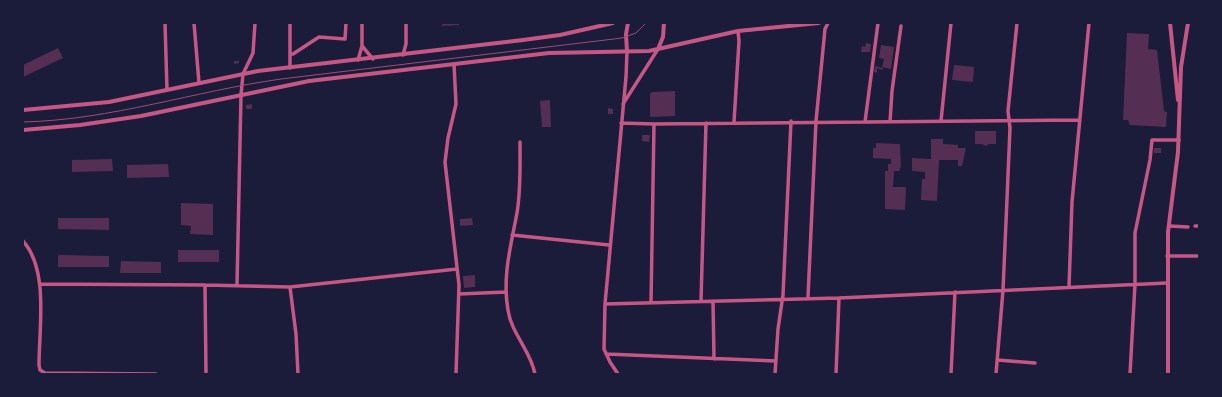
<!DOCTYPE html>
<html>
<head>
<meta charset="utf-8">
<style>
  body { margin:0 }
  #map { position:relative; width:1222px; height:397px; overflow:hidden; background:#1b1b3a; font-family:"Alegreya Sans",sans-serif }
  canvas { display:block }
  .frame { position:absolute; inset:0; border:24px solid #1b1b3a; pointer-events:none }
</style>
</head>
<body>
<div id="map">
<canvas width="1222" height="397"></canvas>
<div class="frame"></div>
</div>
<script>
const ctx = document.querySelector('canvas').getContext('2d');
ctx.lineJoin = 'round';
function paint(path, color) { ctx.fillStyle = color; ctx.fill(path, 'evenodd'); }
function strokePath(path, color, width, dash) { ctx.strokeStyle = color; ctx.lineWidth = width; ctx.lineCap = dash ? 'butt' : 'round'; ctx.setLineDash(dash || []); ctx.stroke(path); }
paint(new Path2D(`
  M442,23H459V25L442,26Z
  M1127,33L1149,34L1148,49L1157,50L1164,111L1167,112L1166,127L1130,125L1128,120H1123Z
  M866,43L871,44L870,52H861L862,46L865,47Z
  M881,45L894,47L891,69L882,67L884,59L879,58Z
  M58,48L63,58L23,77V65Z
  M234,61H239V63L234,64Z
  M954,65L974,67L973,82L952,80Z
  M875,66L883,68V70L877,68V73L874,72Z
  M675,91V116L650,117V94L652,92Z
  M550,100L551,127H542L540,101Z
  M252,104V109H246V105Z
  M608,108L613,109V114H608Z
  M975,131H996V144H989L986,146L982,144H975Z
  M642,135H650L649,142L642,141Z
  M931,139H943V144L958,145V148H966L962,166H958V160H939L937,201L921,200L922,179H925V172L912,171V158L931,159Z
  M876,143L900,144L901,166L899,171H894L893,187H906L905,210L885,209V171H888V164H891V159L873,158V148H876Z
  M1154,148H1161V153H1154Z
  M112,159L113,171L72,172V160Z
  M168,164L169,177L127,178V165Z
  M181,203L213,204V235L190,234L191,226L181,225Z
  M58,218H109V230L58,229Z
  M472,218L473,225L460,226V219Z
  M178,250H219V262H178Z
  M58,255L109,256V267H58Z
  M121,261L161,262V273H120Z
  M475,275V287L464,288L463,276Z`), '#542f53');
strokePath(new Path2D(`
  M165,23L167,90
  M194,23L199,83
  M362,46L373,59
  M290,54H293L319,37L345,39L346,23
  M403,55L406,44V23
  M358,60L362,46V23
  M454,64L456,104L448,138L445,162L459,285L456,374
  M290,68V23
  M623,104L658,49
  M941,121L951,23
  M734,122L739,41L738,31
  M865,122L878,23
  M890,122L892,91L901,26
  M621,123L654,124L1080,120
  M520,142C520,166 521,189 517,213C511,245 502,277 508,310C511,333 531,351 535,374
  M1169,226L1188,227
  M1195,226H1199
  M512,235L609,245
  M23,241C49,270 39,328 39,365L40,370L45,373L156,374
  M1167,256H1199
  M40,284L205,285L290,287L457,269
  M205,285L206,374
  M237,285L241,95L243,74L253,53L255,23
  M290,287L296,334L298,374
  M1069,287L1072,202L1089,23
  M459,294L506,292
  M808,297L816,121L825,29L828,23
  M701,301L706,123
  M713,301L714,359
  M651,303L654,124
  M605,304L839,298L1167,283
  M606,354L776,361
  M997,360L1035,363
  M618,374L610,362L604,349L605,304L626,77L627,52
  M775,374L778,329L783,295L791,121
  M836,374L839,298
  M951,374L955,292
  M996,374L1003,290L1007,199L1010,128L1008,111L1017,23
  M1130,374L1135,284V233L1150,160L1152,140H1179`), '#c65784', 3.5);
strokePath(new Path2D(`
  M1170,23L1178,100
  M658,49L663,37L664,23
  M627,52L626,34L628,23
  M23,110L109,102L258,71L523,40L560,35L613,23
  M23,130L80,125L141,116L309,81L549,53L649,51L738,31L819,23
  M1168,374V232L1178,152L1181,67L1188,23`), '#c65784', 4);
strokePath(new Path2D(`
  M23,122C111,120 195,91 281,79L622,38L636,33L646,23`), '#a44b75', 1);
</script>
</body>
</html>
